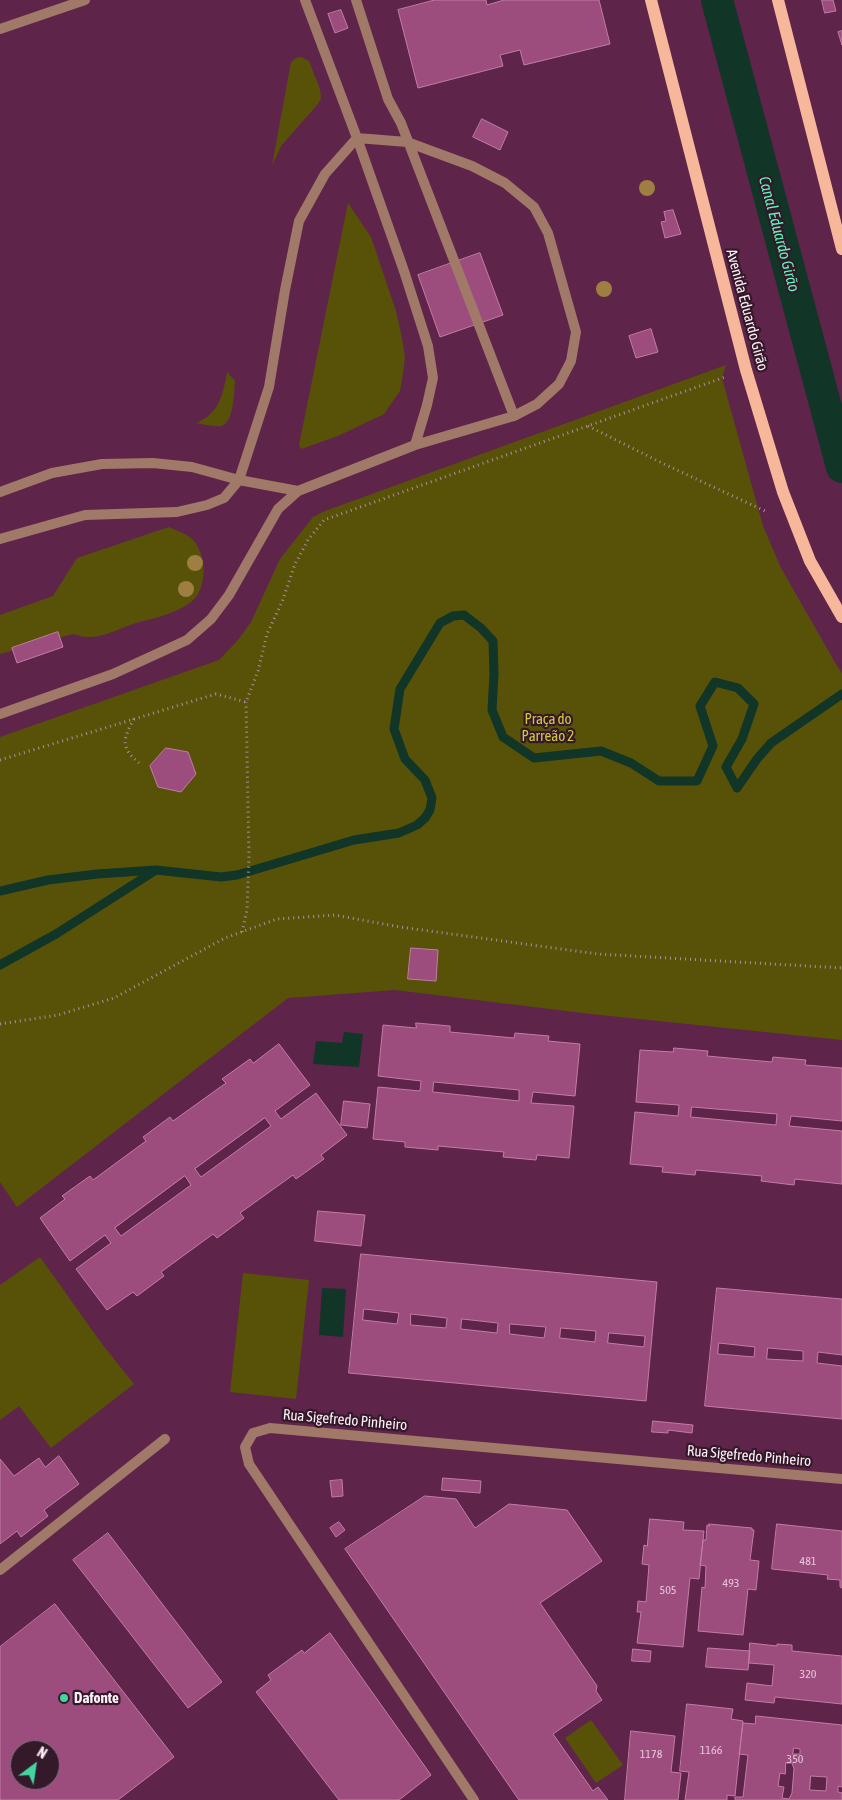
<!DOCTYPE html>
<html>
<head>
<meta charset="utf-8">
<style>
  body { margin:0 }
  #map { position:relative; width:842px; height:1800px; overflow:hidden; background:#5f2449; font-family:"Asap Condensed",sans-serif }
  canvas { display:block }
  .north { position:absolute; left:10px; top:1740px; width:50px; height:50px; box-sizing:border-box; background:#34192a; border:1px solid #856f7c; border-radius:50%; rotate:31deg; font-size:14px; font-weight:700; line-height:20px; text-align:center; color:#feeff7 }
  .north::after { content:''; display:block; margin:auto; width:18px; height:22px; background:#44d49f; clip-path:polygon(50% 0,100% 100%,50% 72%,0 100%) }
</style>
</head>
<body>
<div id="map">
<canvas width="842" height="1800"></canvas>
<div class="north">N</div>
</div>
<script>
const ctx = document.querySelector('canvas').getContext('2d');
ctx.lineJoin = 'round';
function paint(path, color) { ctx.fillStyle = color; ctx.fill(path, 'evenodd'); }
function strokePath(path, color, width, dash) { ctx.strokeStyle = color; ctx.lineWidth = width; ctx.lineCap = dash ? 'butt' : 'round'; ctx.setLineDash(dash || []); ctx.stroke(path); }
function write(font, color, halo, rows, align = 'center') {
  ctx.font = font + ' "Asap Condensed",sans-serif'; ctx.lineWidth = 4.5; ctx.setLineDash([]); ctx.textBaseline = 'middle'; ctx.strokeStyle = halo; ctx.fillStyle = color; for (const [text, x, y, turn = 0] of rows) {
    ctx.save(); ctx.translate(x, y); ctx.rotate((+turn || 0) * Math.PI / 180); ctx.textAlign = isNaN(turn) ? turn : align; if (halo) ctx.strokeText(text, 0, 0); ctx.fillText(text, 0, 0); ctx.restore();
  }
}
paint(new Path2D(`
  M301,57L309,61L320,89L321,98L318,104L281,146L272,166L291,62L296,58Z
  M348,203L371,237L396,311L402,338L405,357L403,374L400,391L384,414L338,436L301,449L299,445Z
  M726,365L722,378L763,526L781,568L837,666L842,673V1040L591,1014L395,990L288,998L17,1207L0,1182V737L219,660L238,640L251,622L280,559L313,517L325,511Z
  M227,372L235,381C234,392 234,423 221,426C214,427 203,424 196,423C219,414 223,395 227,372Z
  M169,527C177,531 186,533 193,540C207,555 208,590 190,603C175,614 154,618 136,623C124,627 112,633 99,636C90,638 82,637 73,634L0,654V615L53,596L77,558Z
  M40,1257L102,1344L134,1384L51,1448L19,1406L0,1420V1285Z
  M243,1273L309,1280L296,1399L230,1392Z
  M591,1720L623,1765L596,1783L565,1738Z`), '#585209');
paint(new Path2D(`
  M344,1032L363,1034L359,1067L313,1064L316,1041L342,1043Z
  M322,1288L346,1289L343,1337L319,1335Z`), '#113527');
strokePath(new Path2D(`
  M0,891L48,880L97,874L156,870L221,877L237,875L354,840L399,833L417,825L425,818L430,810L432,798L425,780L405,759L394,729L400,689L440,623L453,616L464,615L481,628L493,641L494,674L492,710L503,737L534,758L601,751L631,763L659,781H697L713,746L700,706L715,682L738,688L754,704L742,739L726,767L737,788L757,759L771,743L842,694
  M0,965L56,934L156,870`), '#113527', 9);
strokePath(new Path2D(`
  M717,0L842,467`), '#113527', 32);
const building = new Path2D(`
  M435,0H486L487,5L504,0H599L610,44L524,65L520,50L500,55L503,66L418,88L398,10Z
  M822,0H833L836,11L825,13Z
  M341,10L348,28L335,33L328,14Z
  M842,31V45L838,32Z
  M482,119L508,132L500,150L473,137Z
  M673,210L681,234L665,238L661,222L666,221L664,212Z
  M480,253L503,315L440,337L418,275Z
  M651,329L658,352L636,358L629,336Z
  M58,632L63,647L17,663L12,648Z
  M166,748L188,752L196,774L181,792L158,787L150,766Z
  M411,948L438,950L436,981L408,979Z
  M416,1023L450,1026V1032L514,1038L515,1033L549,1036L548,1041L580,1044L575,1096L533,1092L531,1103L574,1106L569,1158L537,1155L536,1160L503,1157L504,1152L438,1146V1150L405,1147V1142L373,1139L378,1087L420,1091L421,1081L378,1076L383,1025L416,1028ZM434,1082L519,1090V1101L433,1092Z
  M279,1044L310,1085L275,1111L281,1119L316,1093L347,1135L321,1155L324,1159L296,1179L293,1175L240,1213L244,1218L217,1238L213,1234L161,1272L164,1276L137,1296L133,1292L107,1310L76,1269L111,1243L105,1235L70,1261L40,1218L65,1199L62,1196L90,1176L93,1180L146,1141L143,1137L170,1117L173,1121L226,1083L222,1079L250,1059L253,1063ZM265,1118L271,1126L201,1177L195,1169ZM185,1176L191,1185L121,1236L115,1228Z
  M674,1048L708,1051L707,1056L772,1062L773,1057L806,1060L805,1065L842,1068V1121L791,1116L789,1126L842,1131V1184L795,1179L794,1185L761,1181L762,1176L696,1170L695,1175L662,1172L663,1167L630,1164L635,1112L678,1116L679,1105L636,1102L640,1050L673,1052ZM692,1107L777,1114L776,1125L691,1117Z
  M344,1101L370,1104L367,1128L341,1125Z
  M318,1211L365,1215L361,1246L315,1241Z
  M361,1254L657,1282L646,1401L349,1373ZM364,1309L399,1313L397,1324L363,1320ZM411,1314L447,1318L446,1328L411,1325ZM462,1319L498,1323L497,1333L461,1329ZM510,1324L546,1327L544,1338L510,1334ZM561,1328L596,1331L595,1342L560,1338ZM609,1333L645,1336L644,1347L608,1343Z
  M717,1288L842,1299V1355L818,1352L817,1363L842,1366V1419L705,1406ZM719,1343L755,1347L754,1357L718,1354ZM768,1348L803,1351V1361L767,1359Z
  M653,1421L693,1425L692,1433L668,1430V1433L652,1432Z
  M59,1456L79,1484L44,1510L48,1516L21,1537L17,1531L0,1544V1459L14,1476L39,1458L45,1467Z
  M443,1478L481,1481L480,1493L442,1490Z
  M342,1480L343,1496L332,1497L330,1481Z
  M425,1496L456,1499L475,1528L509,1504L567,1510L602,1561L540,1603L597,1686L596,1691L602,1700L553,1734L593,1791L598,1787L608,1800H519L345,1549Z
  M650,1519L684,1522L683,1530L704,1531L699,1579L690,1578L683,1647L637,1643L641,1612H637L638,1601L646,1602L649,1565L642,1564L644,1545L647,1546Z
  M339,1522L345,1530L336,1537L330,1528Z
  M709,1524L752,1528V1530H754L750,1560L759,1561L756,1590L748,1589L743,1635L698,1631L702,1587L705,1588L706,1566L700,1565L703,1540H706L707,1525L709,1526Z
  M777,1524L842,1531V1588L840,1587V1580L827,1579L828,1575L772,1569Z
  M108,1533L222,1682L188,1708L73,1560Z
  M55,1604L174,1757L118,1800H0V1647ZM20,1750H50V1780H20Z
  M330,1633L431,1775L399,1800H339L256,1692L271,1680L268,1675L302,1650L304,1653Z
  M750,1643L777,1646V1644L792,1645V1651L842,1656V1704L775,1697L774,1703L745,1700L747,1683L772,1686L774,1665L749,1663Z
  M708,1648L750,1651L748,1670L706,1667Z
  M633,1649L651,1651L650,1662L632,1661Z
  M687,1704L733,1709L731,1719L743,1721L735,1796L727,1795V1800H685L689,1772L680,1771Z
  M756,1716L842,1725V1787L838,1786V1792L842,1793V1800H735V1797H743L748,1755L739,1754L743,1723L755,1724ZM794,1748L800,1749V1754H793ZM786,1763H792L794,1769L792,1793L789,1799L782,1798L784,1787L778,1786L780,1773L785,1774ZM811,1776L827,1777L826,1791L810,1790Z
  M631,1731L675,1736L671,1772L681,1773L678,1800H625Z`);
paint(building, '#9c4c7d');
strokePath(building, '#c27da5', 1);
strokePath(new Path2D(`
  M588,426L664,464L765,511
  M134,719C123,739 120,747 139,763
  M0,760L216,694L246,702L258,671L267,634L282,602L295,564L308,540L324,520L725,377
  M242,932L247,910L249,856L246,702
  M0,1024L58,1015L114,998L225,938L277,919L335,915L400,927L598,954L842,968`), '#b08ba1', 3, [1, 4]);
strokePath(new Path2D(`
  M305,0L357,138L404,271L428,346L433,378L427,405L415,445
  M356,0L388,99L401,123L514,416
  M0,492L52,473L102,464L153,463L192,467L239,480L298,491
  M0,539L85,515L177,512L207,505L224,498L239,480L269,387L285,290L299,221L325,174L357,138
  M0,714L113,674L187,640L211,619L229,595L278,509L298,491L415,445L514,416L537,404L559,384L571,361L576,332L548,233L534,207L505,183L472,166L407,142L357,138
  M0,1570L165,1439`), '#a07968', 10);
strokePath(new Path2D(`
  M474,1800L249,1464L245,1447L253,1433L270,1428L842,1479`), '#a07968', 10);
strokePath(new Path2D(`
  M0,29L85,0`), '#a07968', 10);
strokePath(new Path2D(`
  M651,0L746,370L783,492L810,561L842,617
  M778,0L842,249`), '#f7b79b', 12);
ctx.fillStyle = '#9f7e42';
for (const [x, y] of [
  [647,188],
  [604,289],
  [195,563],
  [186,589]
]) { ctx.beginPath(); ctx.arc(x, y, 8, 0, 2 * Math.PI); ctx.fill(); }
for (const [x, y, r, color] of [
  [64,1698,5,"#44d49f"]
]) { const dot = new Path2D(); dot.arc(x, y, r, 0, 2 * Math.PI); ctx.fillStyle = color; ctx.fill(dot); strokePath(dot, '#34192a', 2); }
write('12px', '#e6c6d8', null, [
  ["481",808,1561],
  ["493",731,1583],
  ["505",668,1590],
  ["320",808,1674],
  ["1166",711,1750],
  ["1178",651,1754],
  ["350",795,1759]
]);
write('15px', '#feeff7', '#34192a', [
  ["Avenida Eduardo Girão",747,310,75],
  ["Rua Sigefredo Pinheiro",345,1420,5],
  ["Rua Sigefredo Pinheiro",749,1456,5]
]);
write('15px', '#d4c83d', '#34192a', [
  ["Praça do",548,719],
  ["Parreão 2",548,736]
]);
write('bold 15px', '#feeff7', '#34192a', [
  ["Dafonte",74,1698]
], 'left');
write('italic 16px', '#5df5bb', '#34192a', [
  ["Canal Eduardo Girão",779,234,75]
]);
</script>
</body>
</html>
